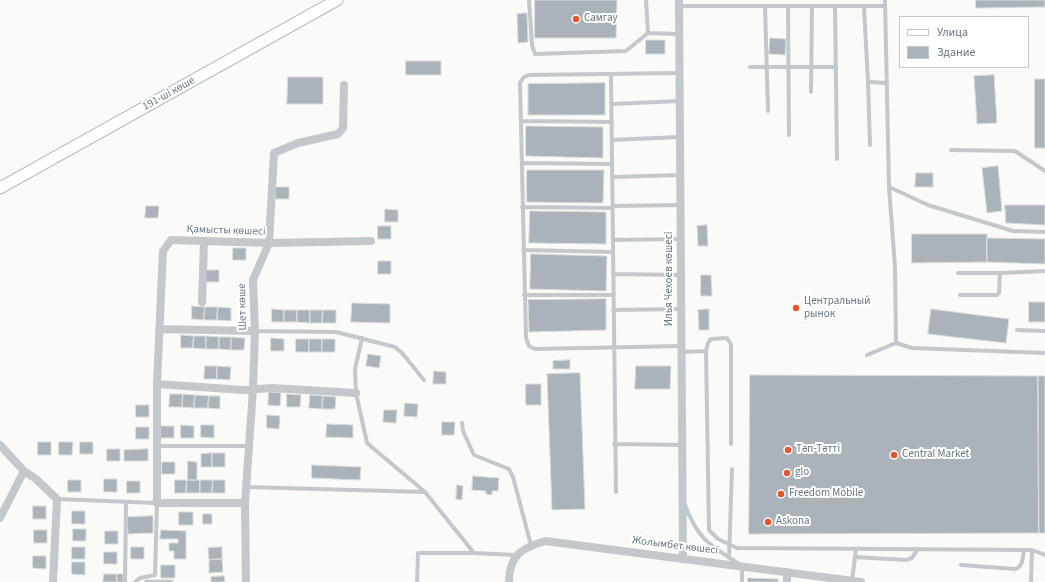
<!DOCTYPE html>
<html>
<head>
<meta charset="utf-8">
<style>
  body { margin:0 }
  #map { position:relative; width:1045px; height:582px; overflow:hidden; background:#fafaf8; font-family:"Source Sans 3",sans-serif }
  canvas { display:block }
  .legend { position:absolute; left:899px; top:16px; width:130px; height:52px; box-sizing:border-box; background:#fff; border:1px solid #c1c8cd; margin:0; padding:5px 7px; list-style:none; font-size:12px; color:#657683 }
  .legend li { display:flex; align-items:center; gap:8px; height:20px }
  .legend b { width:20px; border:1px solid #c1c8cd }
</style>
</head>
<body>
<div id="map">
<canvas width="1045" height="582"></canvas>
<ul class="legend">
<li><b style="height:5px;background:#fff"></b>Улица</li>
<li><b style="height:11px;background:#aab3b9"></b>Здание</li>
</ul>
</div>
<script>
const ctx = document.querySelector('canvas').getContext('2d');
ctx.lineJoin = 'round';
function paint(path, color) { ctx.fillStyle = color; ctx.fill(path, 'evenodd'); }
function strokePath(path, color, width, dash) { ctx.strokeStyle = color; ctx.lineWidth = width; ctx.lineCap = dash ? 'butt' : 'round'; ctx.setLineDash(dash || []); ctx.stroke(path); }
function write(font, color, halo, rows, align = 'center') {
  ctx.font = font + ' "Source Sans 3",sans-serif'; ctx.lineWidth = 4; ctx.setLineDash([]); ctx.textBaseline = 'middle'; ctx.strokeStyle = halo; ctx.fillStyle = color; for (const [text, x, y, turn = 0] of rows) {
    ctx.save(); ctx.translate(x, y); ctx.rotate((+turn || 0) * Math.PI / 180); ctx.textAlign = isNaN(turn) ? turn : align; if (halo) ctx.strokeText(text, 0, 0); ctx.fillText(text, 0, 0); ctx.restore();
  }
}
const building = new Path2D(`
  M535,0H617L616,38H535Z
  M976,0H1045V7L976,8Z
  M527,13L528,42L518,43L517,14Z
  M770,38L786,39L785,55L769,54Z
  M646,40H665V54H646Z
  M406,61H441V75H406Z
  M994,75L997,123L977,124L974,76Z
  M288,77H323V104H287Z
  M1035,79H1045V148H1035Z
  M605,83V115H528V84Z
  M526,126L603,127V158L526,156Z
  M998,166L1002,211L987,213L982,168Z
  M527,170H604L603,203L527,202Z
  M916,173H933V187H915Z
  M276,187H289V199H276Z
  M1005,205H1045V225L1006,223Z
  M146,206H159L158,218H145Z
  M385,209L398,210V222H385Z
  M530,211L606,212V244L529,243Z
  M707,225L708,246H698L697,226Z
  M378,226H391V239H378Z
  M912,234H987V262L912,263Z
  M987,238L1045,239V264L987,262Z
  M233,248H246V260H233Z
  M531,254L607,256L606,291L530,289Z
  M378,261H391V274H378Z
  M206,270H219V282H206Z
  M701,275H711L712,296H701Z
  M606,299V330L529,332L528,300Z
  M1029,302H1045V322H1029Z
  M352,303L390,304V323L351,322Z
  M192,306L205,307L204,320L192,319Z
  M205,307H218L217,320H204Z
  M218,307L231,308V321L217,320Z
  M272,309L284,310V322H272Z
  M709,309V330H699L698,310Z
  M931,309L1009,319L1006,343L928,334Z
  M284,310H297V322H284Z
  M297,310H310V323L297,322Z
  M310,310H323L322,323H310Z
  M323,310H336V323H322Z
  M181,335L194,336L193,348H181Z
  M194,336H206V349L193,348Z
  M206,336L219,337V349H206Z
  M219,337H231V350L219,349Z
  M231,337L245,338L244,350H231Z
  M271,338L284,339V351H271Z
  M296,339H309V352H296Z
  M309,339H322V352H309Z
  M322,339H335V352H322Z
  M368,354L381,356L379,368L366,366Z
  M570,360V369H553V361Z
  M205,366H217V379H204Z
  M217,366L231,367L230,380L217,379Z
  M636,366H671L670,389H635Z
  M434,371L446,372V384H433Z
  M580,373L585,509L552,510L547,374Z
  M750,375L1038,376L1039,533L749,534Z
  M1038,376H1045V533H1039Z
  M526,384H541V405H526Z
  M269,392L281,393L280,406L268,405Z
  M170,394H183L182,407H169Z
  M183,394L195,395L194,408L182,407Z
  M287,394L301,395L300,407H287Z
  M195,395L209,396L208,408H194Z
  M310,395L323,396L322,409L309,408Z
  M209,396H220V409L208,408Z
  M323,396L336,397L335,409H322Z
  M405,403L418,404L417,417L404,416Z
  M136,405H149V417H136Z
  M384,410H397L396,423L383,422Z
  M267,415L280,416L279,429L267,428Z
  M442,422H455L454,435H442Z
  M327,424L353,425V438L326,437Z
  M181,425L194,426V438H181Z
  M201,425H214V438L201,437Z
  M161,426H174V438H161Z
  M136,427H149V439H136Z
  M38,442H51V455H38Z
  M59,442H73L72,455H59Z
  M80,442H93V454H80Z
  M107,449H120V461H107Z
  M148,449V461H124V450Z
  M212,453H225V467H212Z
  M212,453V467H201V454Z
  M188,461L197,462V480H188Z
  M162,462H175V474H162Z
  M312,465L361,467L360,480L312,478Z
  M473,476L499,478L498,491H492V495L486,494V491L472,490Z
  M104,479H117V492H104Z
  M68,480H81V492H68Z
  M175,480H187L186,493H175Z
  M187,480H200V493H186Z
  M200,480H213L212,493H200Z
  M213,480H225V493H212Z
  M127,481H140V493H127Z
  M457,485L463,486L462,500L456,499Z
  M33,506H46V519H33Z
  M72,511H85V524H72Z
  M179,512H193V525H179Z
  M203,514H212V524H203Z
  M153,516V533L128,534L127,517Z
  M73,529H86V541H73Z
  M34,530H47V543H34Z
  M161,530L186,531V559H174V551H169V543H178V539H160Z
  M105,531H118V544H105Z
  M72,547H85V559H72Z
  M131,547H144V559H131Z
  M222,547V559L209,560L208,548Z
  M104,552H117V564H104Z
  M33,556H46V569L33,568Z
  M222,559L223,572L209,573V560Z
  M72,562H85V575L72,574Z
  M161,565H175V578H161Z
  M104,574H117V582H103Z
  M117,574H123V582H117Z
  M224,576L225,582H211V577Z
  M748,578L778,579V582H748Z
  M145,580H173V582H145Z`);
paint(building, '#aab3b9');
strokePath(building, '#dcdcda', 1);
const secondary = new Path2D(`
  M0,188L337,0`);
strokePath(secondary, '#b3babf', 13);
strokePath(new Path2D(`
  M529,0L532,45L535,54L626,51L648,33
  M646,0L648,33L678,34
  M885,0L889,187L928,205L1013,231L1045,232
  M679,6H884
  M765,6L768,111
  M788,6L789,135
  M835,6L837,159
  M864,7L868,82L887,83
  M750,67H836
  M679,73L528,75L523,78L520,83L526,338L529,346L535,349L681,346
  M611,76L616,492
  M868,82L870,145
  M811,92L812,6
  M612,104L679,101
  M521,121L612,122
  M612,140L679,137
  M951,150L1015,151L1045,171
  M522,163L612,164
  M613,177L680,175
  M889,187L895,267L896,343L912,348L1045,353
  M613,206L680,205
  M522,207L613,208
  M613,240L680,239
  M523,250L613,252
  M958,273H1000
  M613,274L680,275
  M524,295H613
  M960,295H997L999,293L1000,273L1045,271
  M613,310L681,309
  M1017,330L1045,331
  M255,331L336,332L395,347L402,353L424,380
  M362,338L355,369L356,393L367,443L425,492L474,553L516,555
  M681,352L706,351
  M867,355L896,343
  M462,423L463,431L474,455L509,469L513,477L531,545
  M614,444L682,445
  M731,444V344L727,338L711,339L708,343L706,351L709,530L718,539L737,548L1032,550L1045,555
  M157,446H249
  M246,487L425,492
  M57,499L157,503L155,575L140,578L135,582
  M685,505C699,542 711,545 742,566V582
  M729,557L732,469
  M855,557L906,560L912,558L918,549
  M961,565L1015,569C1023,567 1023,557 1024,550
  M852,581L856,549
  M125,582L126,502
  M417,582L418,553H474
  M1031,582L1032,550`), '#c3c8cc', 4);
strokePath(new Path2D(`
  M679,0L683,559
  M202,302L204,241
  M159,329L255,331
  M157,384L243,390L272,388L356,393
  M0,445L24,471L36,479L57,499L53,582
  M245,503H157V384L163,251L171,240L269,243L371,241
  M0,518L24,471
  M246,582L245,503L253,389L255,331L253,280L269,243L274,153L298,143L338,134L343,128L344,85
  M509,582C509,555 522,548 545,541L861,582
  M787,582V572`), '#c3c8cc', 8);
strokePath(secondary, '#fff', 11);
for (const [x, y, r, color] of [
  [576,19,4,"#e4572e"],
  [796,308,4,"#e4572e"],
  [788,450,4,"#e4572e"],
  [894,455,4,"#e4572e"],
  [787,473,4,"#e4572e"],
  [781,494,4,"#e4572e"],
  [768,522,4,"#e4572e"]
]) { const dot = new Path2D(); dot.arc(x, y, r, 0, 2 * Math.PI); ctx.fillStyle = color; ctx.fill(dot); strokePath(dot, '#fff', 1.5); }
write('11px', '#657683', '#fff', [
  ["Самгау",584,19],
  ["Центральный",804,302],
  ["рынок",804,315],
  ["Тәп-Тәтті",796,450],
  ["Central Market",902,455],
  ["glo",795,473],
  ["Freedom Mobile",789,494],
  ["Askona",776,522]
], 'left');
write('11px', '#657683', '#fff', [
  ["191-ші көше",169,94,-29],
  ["Қамысты көшесі",226,231,2],
  ["Илья Чехоев көшесі",670,279,-90],
  ["Шет көше",243,307,-91],
  ["Жолымбет көшесі",675,546,7]
]);
</script>
</body>
</html>
